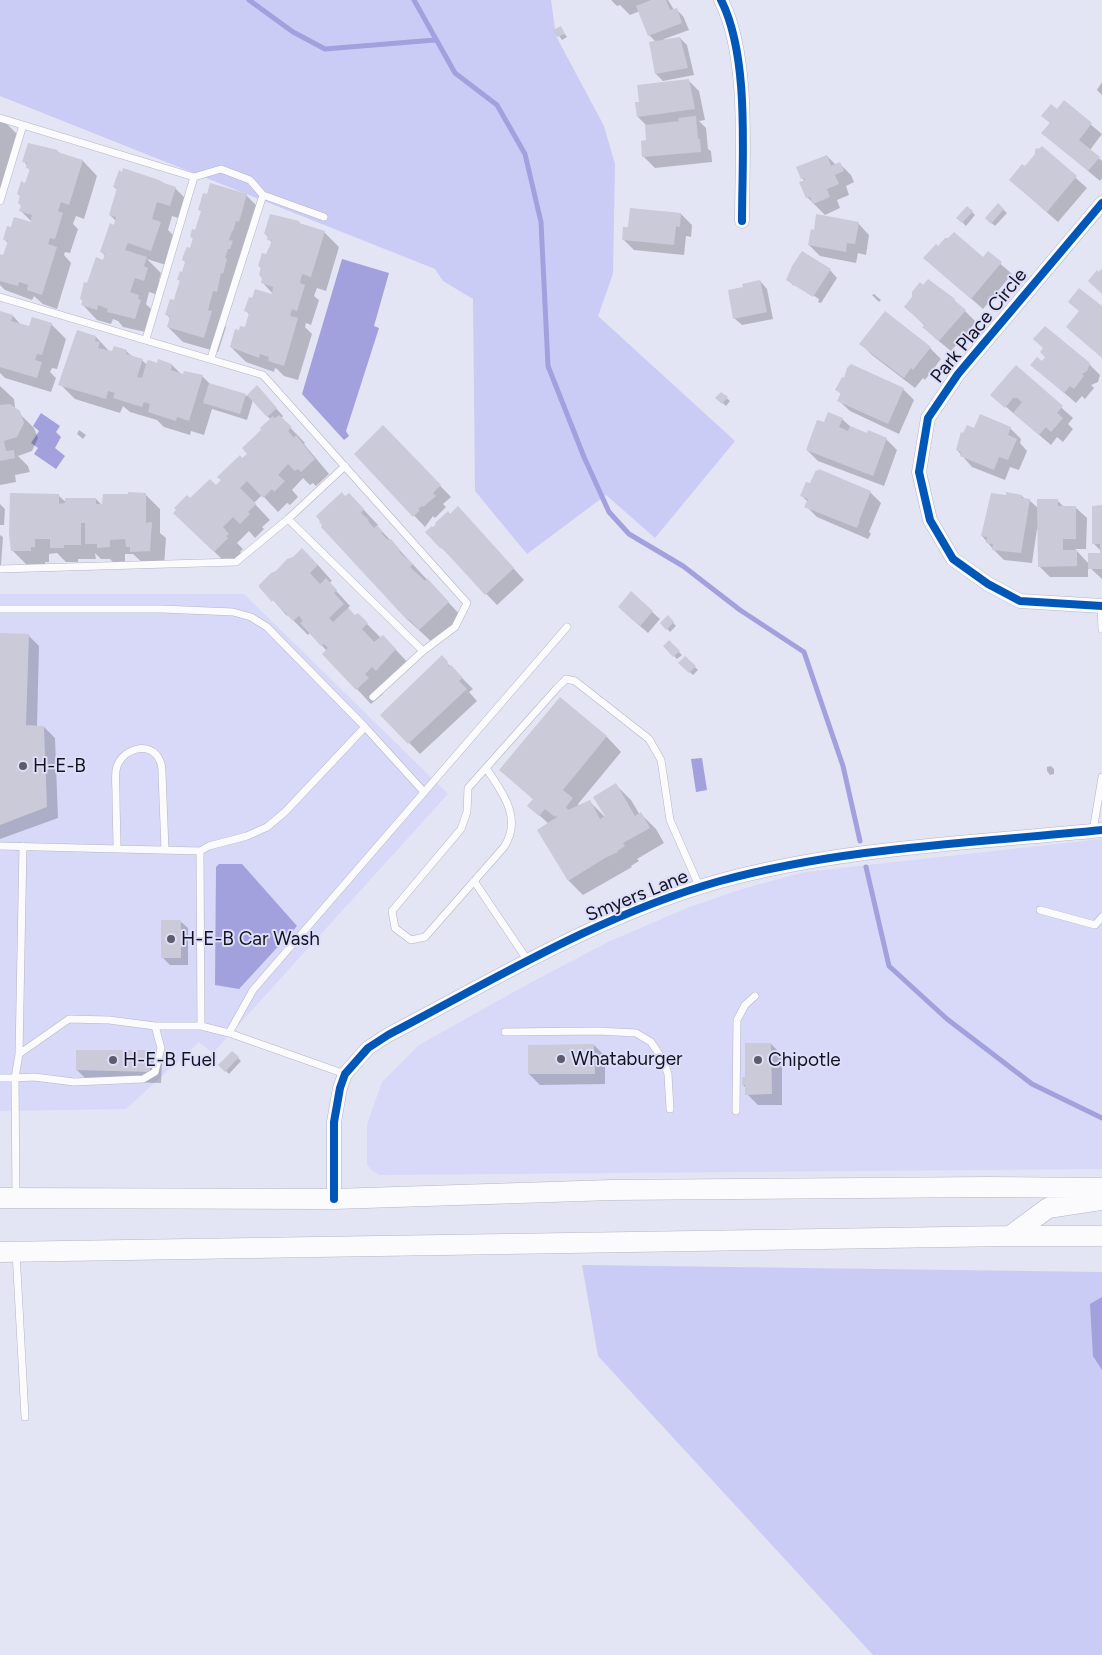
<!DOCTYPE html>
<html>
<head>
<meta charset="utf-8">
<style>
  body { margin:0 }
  canvas { display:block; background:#e3e4f4 }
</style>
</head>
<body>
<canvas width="1102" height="1655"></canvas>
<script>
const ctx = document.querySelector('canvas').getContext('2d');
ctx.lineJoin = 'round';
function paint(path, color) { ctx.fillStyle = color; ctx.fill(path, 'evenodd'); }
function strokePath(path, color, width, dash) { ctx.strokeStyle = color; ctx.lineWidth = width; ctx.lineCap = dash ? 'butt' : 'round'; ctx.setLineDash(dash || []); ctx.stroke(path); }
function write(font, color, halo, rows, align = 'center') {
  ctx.font = font + ' Figtree,sans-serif'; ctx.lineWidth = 4; ctx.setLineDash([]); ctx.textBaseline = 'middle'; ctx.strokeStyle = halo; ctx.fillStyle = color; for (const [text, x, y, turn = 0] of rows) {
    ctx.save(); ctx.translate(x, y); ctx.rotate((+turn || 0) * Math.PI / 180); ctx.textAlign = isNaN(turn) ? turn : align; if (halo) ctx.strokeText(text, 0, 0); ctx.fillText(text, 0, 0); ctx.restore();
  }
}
paint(new Path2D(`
  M0,594H244L448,794L213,1053L199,1042L126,1109L0,1111Z
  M1102,839V1169L380,1175L374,1172L367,1165V1124L382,1082L419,1045L530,983L608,942L687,908L742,889L805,872Z`), '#d8d9f8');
paint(new Path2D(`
  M0,0H551L556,36L604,126L615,164L613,274L598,316L735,441L655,538L606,495L527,554L475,491L473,299L443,281L435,269L0,96Z
  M582,1265L1102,1272V1655H873L598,1356Z`), '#cbccf5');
paint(new Path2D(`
  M342,259L389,273L374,326L379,328L346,431L349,436L344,440L302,394Z
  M41,413L60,426L56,432L61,437L55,448L65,456L56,469L34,454L38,448L31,443L39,431L33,426Z
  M702,758L707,790L696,792L691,759Z
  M219,864H242L297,926L239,989L215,985L216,867Z
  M1102,1297V1370L1093,1356L1090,1304Z`), '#a2a1de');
paint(new Path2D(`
  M611,0H668L674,10L676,9L683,16L689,30L664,39L665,41L680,38L687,45L694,75L663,81L656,74V42L649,35L640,11L630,15L620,5L617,6Z
  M560,28L567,37L562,40L555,30Z
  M688,80L699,91L705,120L699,121L706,128L708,149L711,151L712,162L655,168L644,157L647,141L646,125L638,117L641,103Z
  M1102,82V95L1097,90Z
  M1064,102L1102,134L1090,150L1102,161V178L1100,181L1043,133Z
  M0,121L5,122L20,137L0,194Z
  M1042,148L1087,188L1058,222L1010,180L1025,168Z
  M57,151L61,154L83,161L97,176L84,219L76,216L73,224L78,229L70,253L65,252L64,255L71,263L57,309L43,304L35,297L34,296L32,300L5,290L0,285V256L4,257L8,243L4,239L12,228L35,225L21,211L22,206L21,197L18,194L25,184L31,172L24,161Z
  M827,156L836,165L840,164L851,175L854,182L846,186L849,195L837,200L840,208L825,215L807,197L805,181L802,178Z
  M114,187L175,188L190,203L185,220L172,216L168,230L176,238L166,265L147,259L161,273L159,280L162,284L158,295L149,292L146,304L153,311L150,333L123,327L118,321L113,319L111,324L97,320L83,305L84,302L81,299L88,284L104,261L105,256L102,252L116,221L110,215L118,190Z
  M246,195L261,210L245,263H243L240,273L241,275L237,288L235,287L232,306L228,305L223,324L226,327L218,352L183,342L168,327L170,318L167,315L175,301L181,282L178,279L183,274L194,239L191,237L196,231Z
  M998,205L1007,213L995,226L986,218Z
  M967,207L975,215L966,226L958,218Z
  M681,214L692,225L691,237L686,236L684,255L634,250L623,239Z
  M299,222L302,226L324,232L339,247L326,291L317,288L314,296L319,300L311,325L306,323L305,327L312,334L298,380L284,376L277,369L275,368L274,372L246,362L231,347L240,332L245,328L250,315L246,311L273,296V294L262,282V269L259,266L267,256L272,243L265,233Z
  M858,223L869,235L866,255L858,253L856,263L820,256L809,245Z
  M988,253L1012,274L983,309L925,258L983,259Z
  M830,270L837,278L821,303L818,302L819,299L794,283V286L788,280Z
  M760,281L767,289L773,319L742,325L734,318L744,288Z
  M928,281L954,300L976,322L951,351L935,338L924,327L925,326L906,307Z
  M874,294L881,300L879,302L872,295Z
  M0,312L13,316L22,326L30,328L51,324L66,339L57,369L52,368L50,372L56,378L51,392L5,378L0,373Z
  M96,337L110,352L126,351L133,357L142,360L147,365H172L181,374L202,376L210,384L247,396L257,387L283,416L281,418L305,443L304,444L329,474L316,486L313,483L310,485L303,478L292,490L298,497L290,505L287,503L278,512L262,495L254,503L270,520L262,527L264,529L255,538L249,531L237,543L243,549L240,552L242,554L229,566L175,513L190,500L216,486L248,454L271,420L253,400L247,420L212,409L204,435L191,431L190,435L164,427L157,420L130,412L123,406L120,413L75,399L60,384Z
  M861,344L930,348L941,359L925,380L923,378L915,388L872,355Z
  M1047,357L1089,364L1100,375L1098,382L1091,385L1094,388L1085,399L1082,396L1076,403L1032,365L1042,363Z
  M1016,367L1073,418L1068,424L1073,429L1063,442L1057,437L1051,445L992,395Z
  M0,386L14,399L15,407H13L34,428L38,438L32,451L18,456L28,466L30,472L15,475L16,482L0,485Z
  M903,389L914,400L899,434L850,411L838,400L841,394L837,390Z
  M721,393L730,401L726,406L717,398Z
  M842,419L852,428L867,434L886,439L897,450L884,486L818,461L807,450L824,424Z
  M383,427L451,497L443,504L446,507L435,518L433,516L425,527L356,454Z
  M1010,428L1021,439L1020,443L1027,451L1019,470L1010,467L1005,480L972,467L957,450L975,429Z
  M79,430L86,435L83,439L77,434Z
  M870,492L881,503L869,532L871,534L868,539L817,517L806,506L808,502L802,496Z
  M145,494L160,509V533L166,538L164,566H146L133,554H125V562H113L110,559H101L95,553L96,559H78V562H66L57,553L49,554V562H45V565H27L12,550L59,496L67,503L96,499L104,507Z
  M1022,496L1025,499L1029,500L1039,509L1057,500L1064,507H1075L1087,518L1086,549H1075L1089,564L1101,554V551L1093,543L1102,507V579L1088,566V577H1050L1039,566V529H1037L1032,563L1004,560L993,549L982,536Z
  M0,504L5,509L4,525H0Z
  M363,509L378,525L377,526L463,618L434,644L408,620L322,527Z
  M450,515L469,519L524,580L497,605L440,546Z
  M0,535L3,537L1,565H0Z
  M317,564L332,581L329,583L350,606L348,608L355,617L358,615L381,638L383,636L410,665L379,689L383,694L371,704L324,654L327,651L310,633L308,635L288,615L287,616L261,586Z
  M631,593L660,619L648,633L626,614Z
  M668,617L676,626L670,632L662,623Z
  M0,634L28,635L39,646L37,727H44L55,738L58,818L0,839Z
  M669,642L682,655L677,659L665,646Z
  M441,657L473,689L469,692L477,701L420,754L382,715Z
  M685,658L698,670L693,675L680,663Z
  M560,698L607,737L621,752L578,804L579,806L589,801L606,818L616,785L631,800L640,815L641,814L656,829L664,843L637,859L639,861L631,866L632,867L583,895L569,881L549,824L529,806L534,800L501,770Z
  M1051,766L1054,769V774L1050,775L1047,771V767Z
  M180,921L188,928V965H170L162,957Z
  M771,1044L782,1055V1105H758L747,1094L746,1088L743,1085Z
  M594,1045L605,1056V1084L540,1085L529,1074Z
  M151,1052L162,1063L161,1083L88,1081L77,1070Z
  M232,1052L241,1061L229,1074L220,1065Z`), '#0003');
strokePath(new Path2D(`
  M249,0L293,32L325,49L435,40
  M414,0L455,73L497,105L525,154L541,222L548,366L584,457L609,512L629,534L683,566L740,610L804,652L843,766L860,841
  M866,867L889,966L947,1019L1032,1084L1102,1118`), '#a2a1de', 5);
paint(new Path2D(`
  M651,0H666L670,10L677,8L682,23L648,36L636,6Z
  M561,26L565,34L557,37L553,30Z
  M680,37L688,68L655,74L649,42Z
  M689,79L695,109L637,117L635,102H639L637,85Z
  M1064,100L1092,123L1079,140L1100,157L1088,171L1041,133L1050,123L1041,116L1051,104L1057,109Z
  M696,116L698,139H700L701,152L642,157L641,141L646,140L645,125L679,121L678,118Z
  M28,143L58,150L57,152L83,160L69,205L61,202L58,211L63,213L55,239L50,238L48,244L57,247L42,295L27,290L28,285L19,282L18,286L0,281V254L3,255L8,241L3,240L7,226L11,227L14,217L31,222V219L32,215L19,211L21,206L18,203L20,195L17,194L21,181L25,183L30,169L26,168L27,163L22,162Z
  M1042,146L1077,176L1047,212L1009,180L1022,164L1025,166L1035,154V149L1040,148Z
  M827,155L831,166L840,162L844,171L835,175L839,184L827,189L830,197L813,204L810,197L806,198L799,182L805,180L804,178L801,179L796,167Z
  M123,168L159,180L164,183L176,187L170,206L157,202L152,219L161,222L151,251L128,243L125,250L147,257L144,266L148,268L144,281L135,278L130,292L139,295L138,299L141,300L135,319L107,312L108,309L98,305L97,310L81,305L83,300L80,299L84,282L87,283L96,257L103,260L105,254L100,252L110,223L114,225L116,217L109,215L117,188L113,187L119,170L122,172Z
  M210,183L247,194L239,222L236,221L233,231H232L229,240L233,241L230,249H228L225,258L227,259L223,274L221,273L217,292L213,291L208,310L212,311L204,338L167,327L170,316L165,315L170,299L174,300L175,296L180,280H177L180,271L182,272L185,262L182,260L184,253L187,247L190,248L193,238L190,237L192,229L195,230L201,211L198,210L203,193L207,194Z
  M998,203L1004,209L991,224L985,218Z
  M967,206L973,211L962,223L956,218Z
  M630,208L681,213L680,227L676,226L674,245L622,240L623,227H628Z
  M270,214L299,221V223L325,231L311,277L302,274L300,283L305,285L297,311L292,309L290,316L298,318L284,366L268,361L269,357L260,354L259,358L230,347L235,329L239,330L240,326L245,327L249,313L244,311L249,297L252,298L255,289L272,294L273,287L261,283L262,278L259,275L261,267L258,266L262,253L266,254L272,241L267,240L268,235L264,234Z
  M816,214L859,222L855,244L847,243L846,252L808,245L811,229L814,230Z
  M954,232L983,257L988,251L1002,262L971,299L923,258L936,244L938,246L945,238H948Z
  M802,251L831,269L813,297L786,280L792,266Z
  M1102,268V294L1088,281L1097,270L1099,272Z
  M928,279L955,299L954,300L966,310L939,341L922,327L925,325L904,307L912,297V292L920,282L923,285Z
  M760,280L767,312L733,319L728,290L743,287L742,284Z
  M1079,288L1102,306V358L1066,327L1079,311L1068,302Z
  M0,311L13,315L11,321L29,326L32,317L52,323L42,355L37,354L35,360L42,362L37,378L0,367Z
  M885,311L931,347L913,370L911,368L904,378L859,344Z
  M1045,326L1090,363L1087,371L1082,374L1084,376L1074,389L1070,386L1064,393L1030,365L1037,357L1042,361L1045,357L1040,352L1043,348L1033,339Z
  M77,330L96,336L95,341L100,342L98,348L112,351L114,346L127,350L126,354L143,359L137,377L142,378L147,361L149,360L157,363L158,359L172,364L171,370L183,374L184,371L203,375L189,421L177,417L176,421L148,412L150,404L144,402L142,407L113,398L115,393L108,391L106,399L58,385Z
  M851,364L904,388L888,424L837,401L841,393L835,390L842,377L844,378L847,368Z
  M1016,365L1063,406L1057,413L1063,418L1051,432L1046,427L1039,435L1013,413L1022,402L1017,398H1013L1005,408L990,395Z
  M209,383L246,394L240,414L203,403Z
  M257,385L277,408L267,417L247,395Z
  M721,392L728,397L722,404L715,398Z
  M10,404L20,411L24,423L17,437L4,441L6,451L14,450L15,458L0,461V405Z
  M828,412L843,418L839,427L848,431L850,426L867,433L868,430L887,438L873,476L806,450L817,420L824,422Z
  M980,414L1011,427L1008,435L1017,439L1008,460L999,457L994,470L960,456L961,452L956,450L961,432L963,433L967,425L974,428Z
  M279,415L292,427L288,431L294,438L296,435L315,459L301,472L298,469L295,471L288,464L278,475L285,481L274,492L272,489L263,498L247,481L240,488L256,504L248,512L250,514L240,524L233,517L223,527L229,534L226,536L228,538L214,552L173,513L176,510L174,508L187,495L190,498L210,479L216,485L221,480L217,477L240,455L242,458L247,454L242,448L261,430L260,428L273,416L275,418Z
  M383,425L441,485L433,493L436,496L423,507L422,506L418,509L420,510L413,517L354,454Z
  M819,469L871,491L859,521H860L857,528L804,507L808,499L800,496L806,482L810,483L816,470L818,471Z
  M128,492L146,493V523L152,522L150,551L130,552V547H126L125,539L110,540V547L97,548V544H85V523H81V545H64V548H50V539H35V547H31V551H11L9,534L10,493L59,494V504L65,503V498H96V504H102L103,494H128Z
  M342,492L345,496L349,493L364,509L361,513L369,520L368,521L374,528L377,525L383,532L381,533L388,540L391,539L400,550L399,552L413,564L410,567L425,581L427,578L449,602L419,630L409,619L408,621L321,527L322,525L319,522L320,521L316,516Z
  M1006,492L1022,495V498L1030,499L1021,553L992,550L993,544L986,543L987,537L981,536L991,493L1006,495Z
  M1037,499H1058V506H1076V539H1063V550H1077V566L1038,567Z
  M1102,505V569H1088V553H1100V544H1092V506Z
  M458,506L514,568L485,595L444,550L439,547L425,532L432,526L433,527L436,524L435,523L448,511L450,514Z
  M302,548L318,565L310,573L320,584L326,578L337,590L334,593L344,604L329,618L333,622L348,608L355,615L358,613L368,623L362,629L374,642L383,635L396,649L376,671L372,667L365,674L369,678L356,690L322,654L328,648L324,644L321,646L300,623L303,621L299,616L293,621L273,600L272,602L259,587V585L271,573L276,571L287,559L293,557Z
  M631,591L653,611L640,626L618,607Z
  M668,615L674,622L666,630L660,623Z
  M0,633L29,634L26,725L44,726L47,807L0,825Z
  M669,640L680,651L673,657L663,646Z
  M442,655L448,662L447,663L449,667L451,665L463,678L459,681L467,689L408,744L380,715Z
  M685,656L696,666L689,673L678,663Z
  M560,697L607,736L563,790L573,798L566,807L568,810L590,800L600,819L605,816L593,797L616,783L635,816L641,812L650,828L623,843L625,846L617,851L618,852L605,858L568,881L537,830L557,817L556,815L555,817L545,809L539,816L527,806L533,799L499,770Z
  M161,920H181V958H161Z
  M745,1043H771L772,1094L745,1095V1085H742V1077H745Z
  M594,1044L595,1074H528V1045Z
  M76,1050H151L150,1072L76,1070Z
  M232,1051L239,1057L225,1072L218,1065Z`), '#cacad8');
const lane = new Path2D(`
  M0,118L194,177L221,169L250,180L263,195L324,217
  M0,201L23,125
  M0,297L263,375L467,603L455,627L423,651L373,697
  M146,339L194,177
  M211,358L263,195
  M288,519L423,651
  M0,569L236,562L288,519L345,466
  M1101,606L1102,629
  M0,609H162L233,612L251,617L267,627L365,727L424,792
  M486,768C502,792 523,818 504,847L425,937L411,940L395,928L392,911L461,829L467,812L468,788L557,688L566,679L575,681L649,739L661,760L670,820L700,888
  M1093,831L1102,777
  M0,846L200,851L201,1026
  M117,849C117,831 116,813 116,794C116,787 115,778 116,771C118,750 151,738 160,761C162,765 162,769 162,773L165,850
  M200,851L209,846L247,836L267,827L285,812L365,727
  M474,881L528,961
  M1040,910L1095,925L1102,917
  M505,1032L597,1031L636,1033L651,1042L663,1060L668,1074L670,1109
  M229,1033L253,990L567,627
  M19,1054L23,846
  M0,1078H15L19,1054L69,1019L109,1020L155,1026H201L229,1033L345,1074
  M736,1111L737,1020L745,1005L755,996
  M16,1197L15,1078L34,1077L74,1082L143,1079L155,1072L161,1048L155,1026
  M16,1252L25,1417`);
const street = new Path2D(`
  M721,0C750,57 742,157 742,221
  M1102,203L958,374L928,418L919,472L930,520L953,559L988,584L1020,601L1102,606
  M334,1199V1122L340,1088L345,1074L368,1048L388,1035C495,979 602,914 720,881C844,847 975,843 1102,830`);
const secondary = new Path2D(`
  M0,1198L334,1199L612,1190L988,1187L1102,1188
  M1010,1236L1048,1208L1102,1200
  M0,1252L1010,1236H1102`);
strokePath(lane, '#b5b5c2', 8);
strokePath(street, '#b5b5c2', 15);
strokePath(secondary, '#b5b5c2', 21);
strokePath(lane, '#fbfbfd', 7);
strokePath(street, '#fbfbfd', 14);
strokePath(secondary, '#fbfbfd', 20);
strokePath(new Path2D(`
  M721,0C750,57 742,157 742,221
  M1102,203L958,374L928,418L919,472L930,520L953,559L988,584L1020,601L1102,606
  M334,1199V1122L340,1088L345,1074L368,1048L388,1035C495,979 602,914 720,881C844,847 975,843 1102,830`), '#0057b8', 8);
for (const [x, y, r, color] of [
  [23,766,5,"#5c5d6a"],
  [171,939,5,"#5c5d6a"],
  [561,1059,5,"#5c5d6a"],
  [113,1060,5,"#5c5d6a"],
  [758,1060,5,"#5c5d6a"]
]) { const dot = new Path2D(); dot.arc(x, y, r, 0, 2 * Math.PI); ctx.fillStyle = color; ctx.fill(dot); strokePath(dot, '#dddefa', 2); }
write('19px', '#141420', '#dddefa', [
  ["Park Place Circle",979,326,-51],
  ["Smyers Lane",637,896,-22]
]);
write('19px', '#141420', '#dddefa', [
  ["H-E-B",33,766],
  ["H-E-B Car Wash",181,939],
  ["Whataburger",571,1059],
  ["H-E-B Fuel",123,1060],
  ["Chipotle",768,1060]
], 'left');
</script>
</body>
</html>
